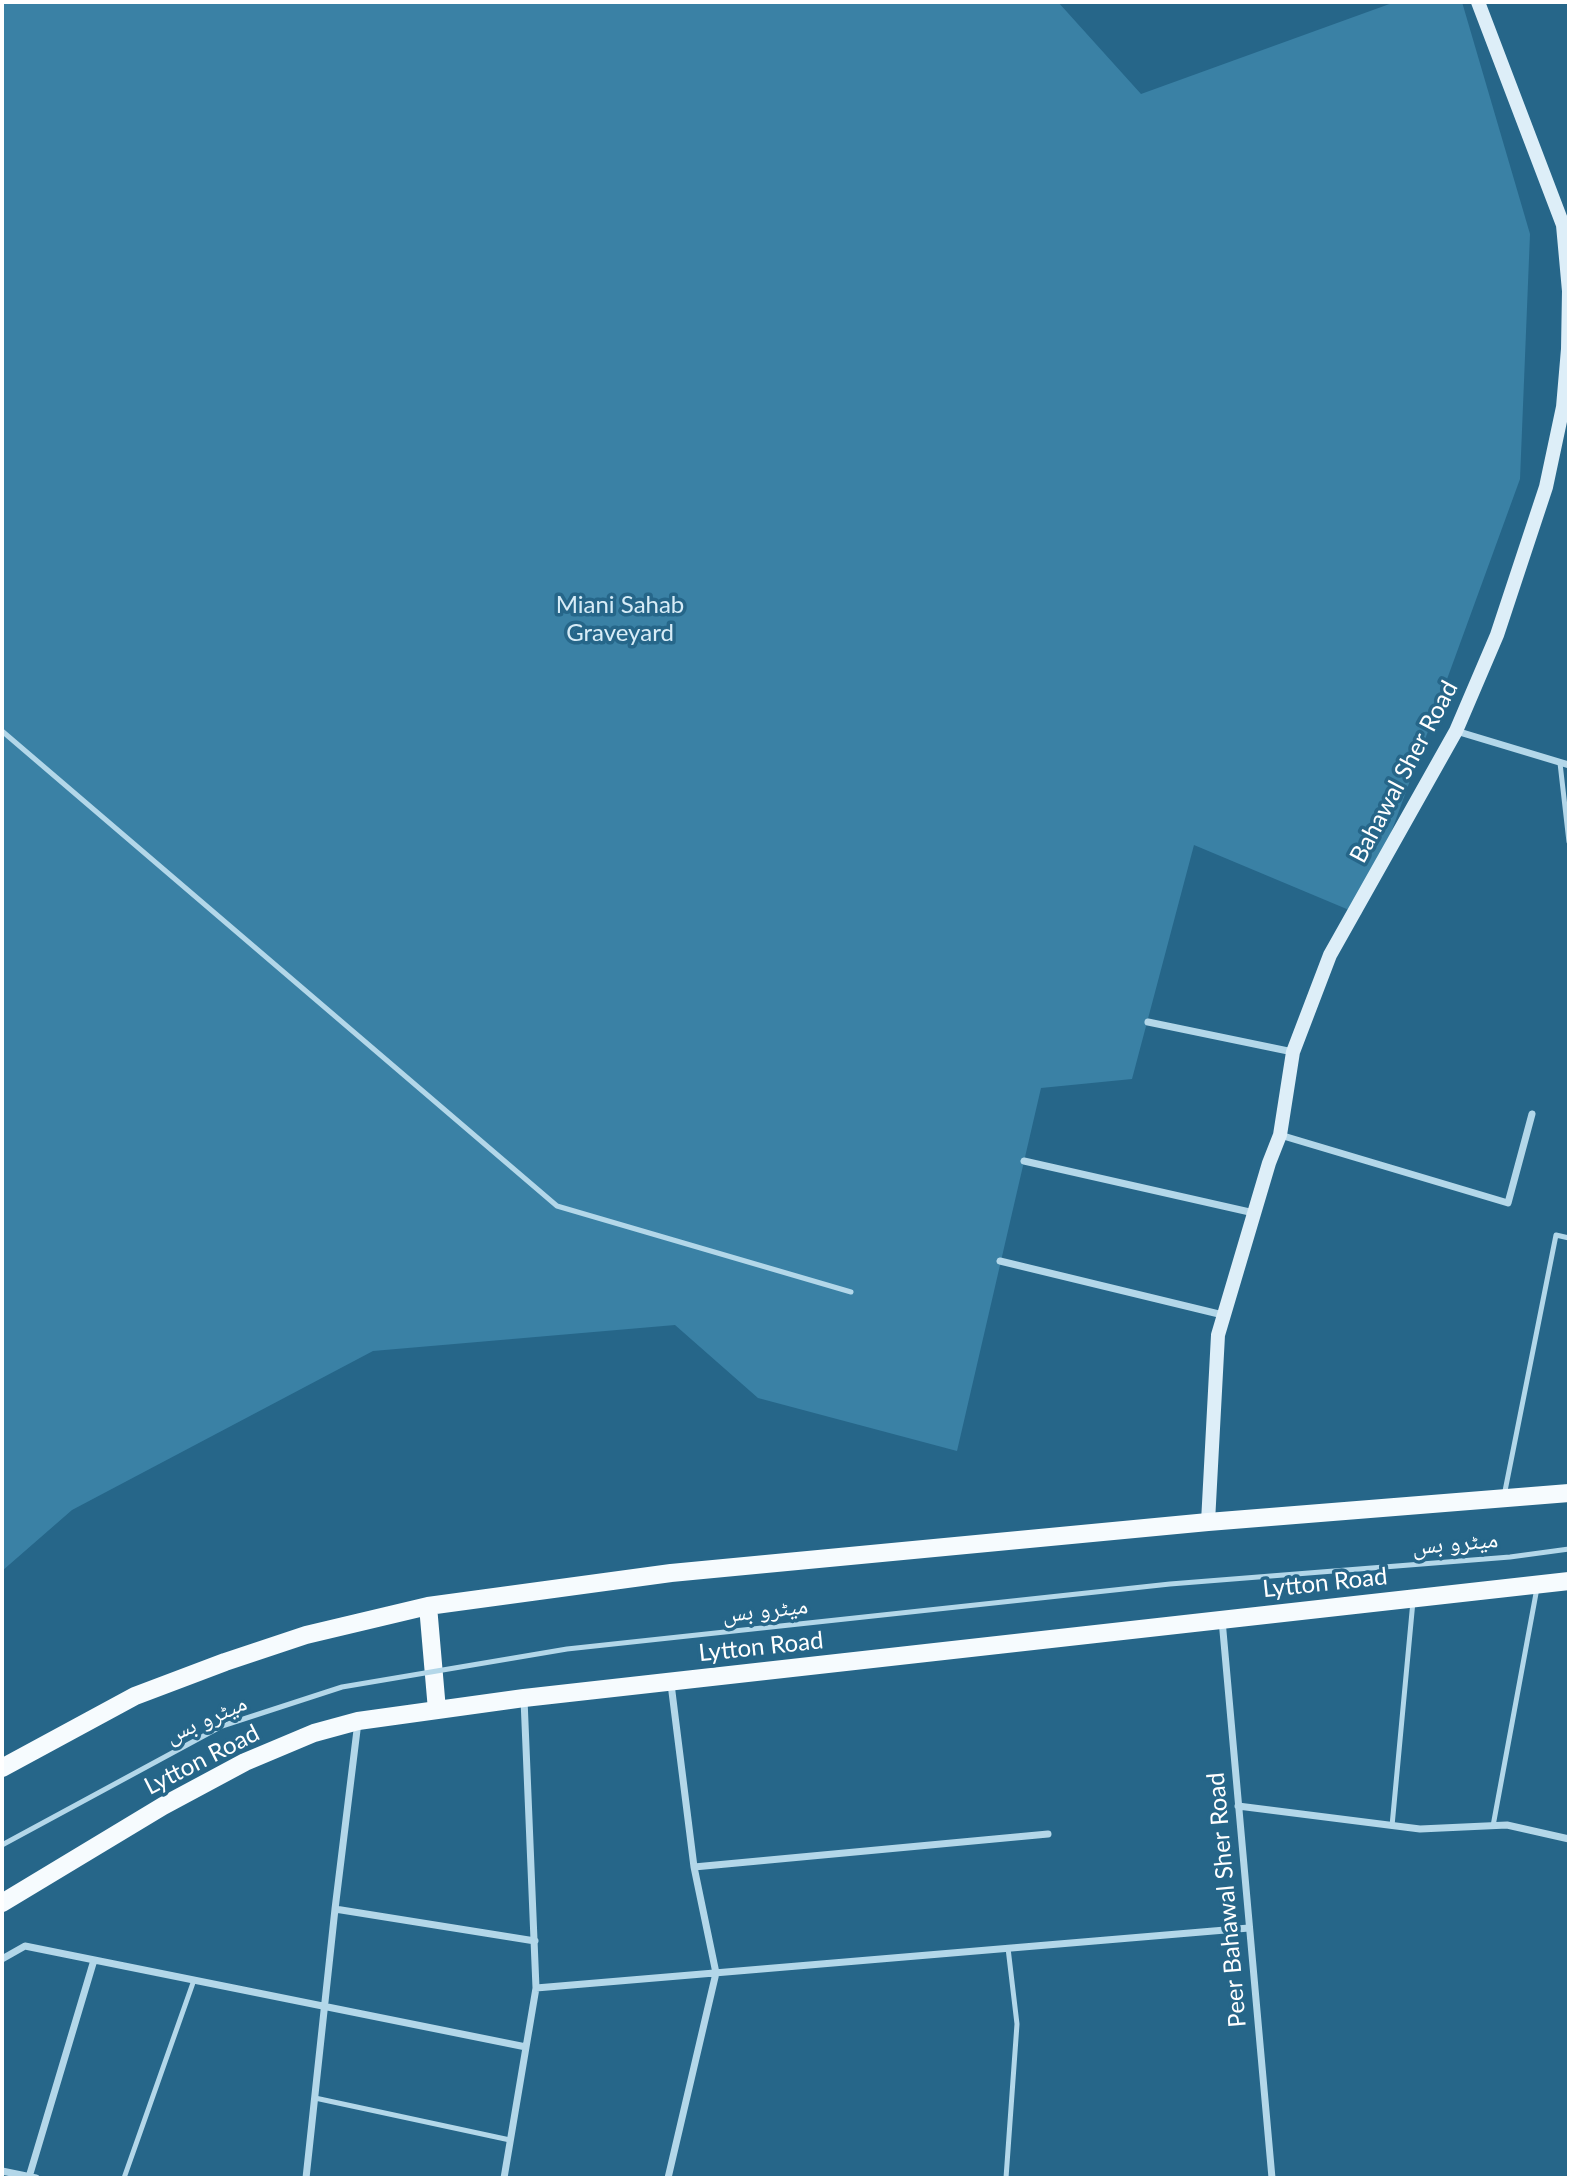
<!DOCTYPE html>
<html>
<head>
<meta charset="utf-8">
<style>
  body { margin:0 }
  #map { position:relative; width:1571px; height:2180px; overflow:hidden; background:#266689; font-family:Lato,sans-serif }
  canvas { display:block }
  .frame { position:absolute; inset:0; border:4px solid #fff; pointer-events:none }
</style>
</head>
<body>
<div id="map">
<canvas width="1571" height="2180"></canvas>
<div class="frame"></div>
</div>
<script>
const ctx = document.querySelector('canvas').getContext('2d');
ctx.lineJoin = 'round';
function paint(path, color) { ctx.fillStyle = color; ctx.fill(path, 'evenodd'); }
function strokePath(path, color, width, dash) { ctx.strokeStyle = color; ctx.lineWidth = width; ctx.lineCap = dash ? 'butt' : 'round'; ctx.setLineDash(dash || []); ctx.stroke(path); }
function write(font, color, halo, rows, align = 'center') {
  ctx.font = font + ' Lato,"Noto Naskh Arabic",sans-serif'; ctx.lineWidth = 7; ctx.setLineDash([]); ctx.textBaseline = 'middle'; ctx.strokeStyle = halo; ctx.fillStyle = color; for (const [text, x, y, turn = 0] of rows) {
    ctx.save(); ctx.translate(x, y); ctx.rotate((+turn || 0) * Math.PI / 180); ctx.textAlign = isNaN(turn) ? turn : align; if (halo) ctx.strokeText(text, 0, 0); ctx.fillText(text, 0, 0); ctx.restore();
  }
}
paint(new Path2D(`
  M2,2H1058L1141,94L1395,2H1462L1530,234L1520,479L1361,915L1194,845L1132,1079L1041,1088L957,1451L758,1398L675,1325L373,1351L72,1510L2,1571Z`), '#3a81a5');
strokePath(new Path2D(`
  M2,731L557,1206L851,1292
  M1560,763L1569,842
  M1504,1496L1556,1235L1569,1238
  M1392,1826L1413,1601
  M1493,1826L1537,1588
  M315,2098L510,2140
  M124,2178L194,1980
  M1006,2178L1017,2024L1008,1948`), '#b3d7e9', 5);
strokePath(new Path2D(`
  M1456,731L1569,765
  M1148,1022L1293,1052
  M1280,1135L1508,1203L1532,1114
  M1024,1161L1254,1213
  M1000,1261L1223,1315
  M1222,1620L1272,2178
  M671,1684L694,1867
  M1238,1806L1420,1829L1507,1825L1569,1839
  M335,1909L535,1941
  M2,1959L25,1946L526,2047
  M536,1988L1249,1928
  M2,2171L36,2178
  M29,2177L94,1960
  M306,2178L335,1909L358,1722
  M504,2178L536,1988L524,1699
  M668,2178L716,1973L694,1867L1048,1834`), '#b3d7e9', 7);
strokePath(new Path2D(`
  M1208,1522L1218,1335L1269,1163L1280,1135L1293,1052L1330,955L1456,731L1497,635L1546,487L1563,407L1568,349L1569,291L1563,225L1478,2`), '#ddeef8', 14);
strokePath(new Path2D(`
  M428,1606L437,1710
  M2,1768L135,1696L225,1662L306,1635L428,1606L671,1573L1208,1522L1569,1493
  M2,1903L163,1806L245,1762L314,1733L358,1721L524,1698L1569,1581`), '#f6fbfe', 18);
strokePath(new Path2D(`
  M2,1845L222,1726L342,1687L567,1649L1170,1584L1510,1557L1569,1549`), '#b3d7e9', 5);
write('24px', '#d7ecf7', '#266689', [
  ["Miani Sahab",620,605],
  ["Graveyard",620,633]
]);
write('24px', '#fff', '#266689', [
  ["Bahawal Sher Road",1404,772,-62],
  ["میٹرو بس",1455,1543,-5],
  ["Lytton Road",1325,1583,-6],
  ["میٹرو بس",765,1610,-6],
  ["Lytton Road",761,1647,-6],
  ["میٹرو بس",206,1719,-24],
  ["Lytton Road",202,1760,-27],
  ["Peer Bahawal Sher Road",1227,1900,-95]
]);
</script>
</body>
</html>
